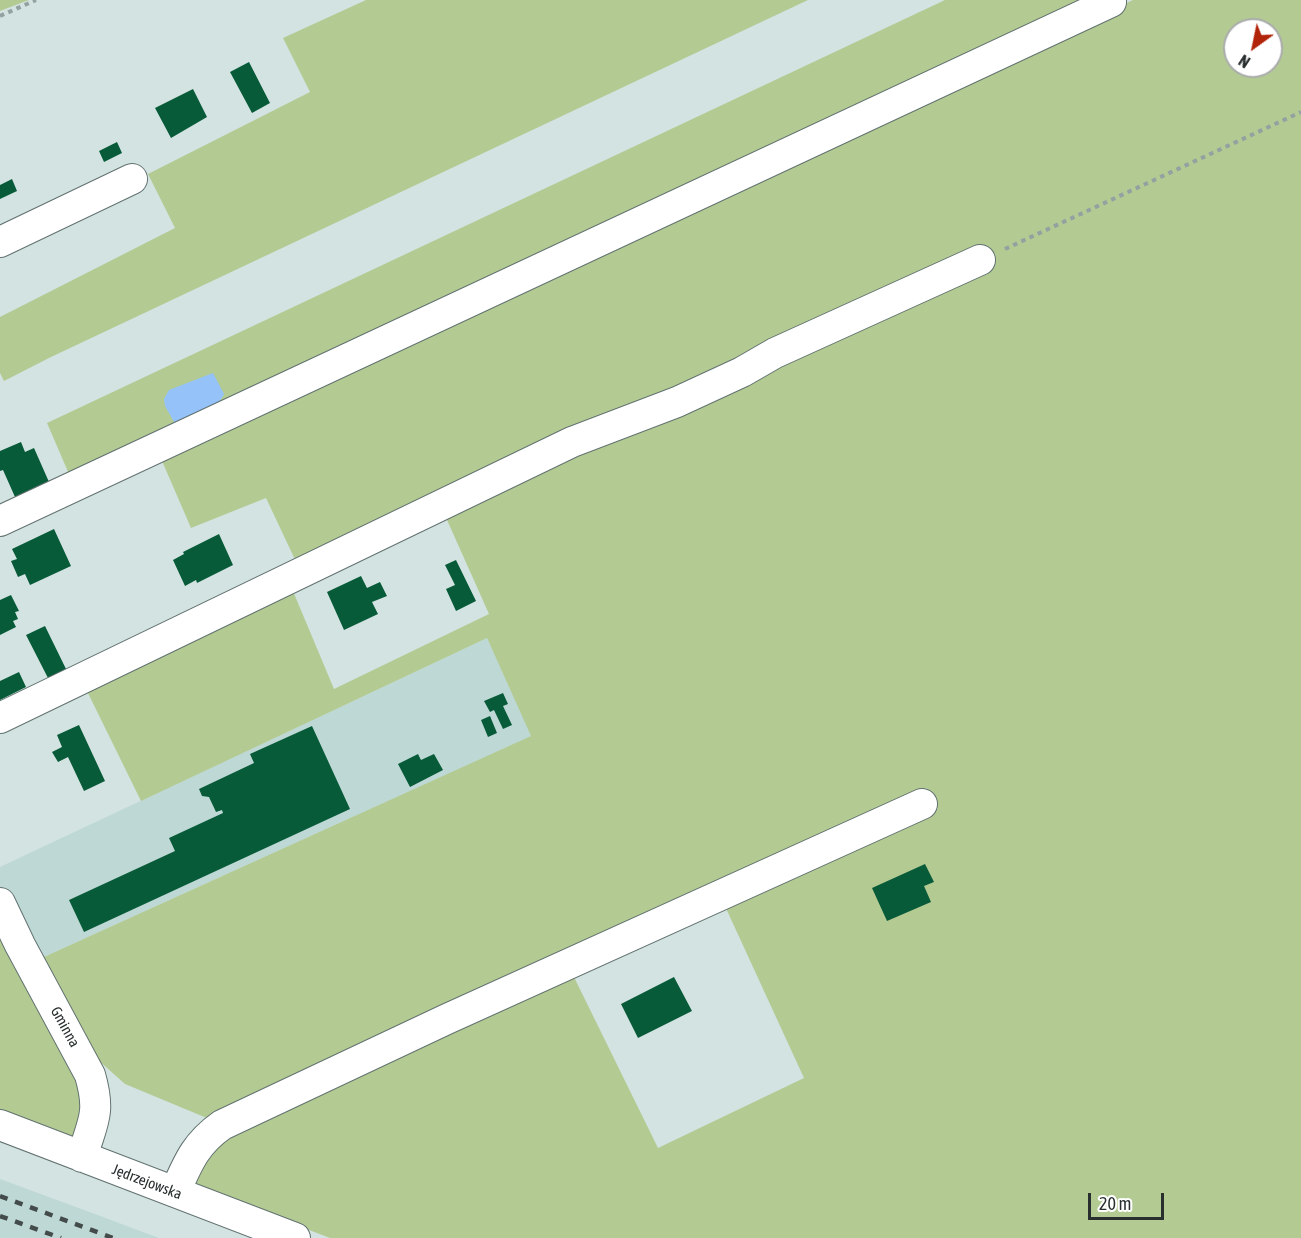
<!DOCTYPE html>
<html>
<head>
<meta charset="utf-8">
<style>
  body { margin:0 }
  #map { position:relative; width:1301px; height:1238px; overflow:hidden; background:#d2e3e2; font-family:"Asap Condensed",sans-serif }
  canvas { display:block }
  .north { position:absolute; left:1223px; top:18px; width:60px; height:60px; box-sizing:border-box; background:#fff; border:2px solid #a9acab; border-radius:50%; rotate:213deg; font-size:16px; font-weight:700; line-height:24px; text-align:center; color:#282f2e }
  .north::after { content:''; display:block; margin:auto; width:21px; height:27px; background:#b12409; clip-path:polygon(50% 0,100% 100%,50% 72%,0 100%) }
  .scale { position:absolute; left:1088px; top:1193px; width:76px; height:27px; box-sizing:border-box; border:3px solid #282f2e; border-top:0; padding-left:8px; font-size:18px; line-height:21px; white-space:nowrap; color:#282f2e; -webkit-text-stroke:4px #fff; paint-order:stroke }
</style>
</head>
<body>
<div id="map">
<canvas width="1301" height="1238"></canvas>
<div class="north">N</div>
<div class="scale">20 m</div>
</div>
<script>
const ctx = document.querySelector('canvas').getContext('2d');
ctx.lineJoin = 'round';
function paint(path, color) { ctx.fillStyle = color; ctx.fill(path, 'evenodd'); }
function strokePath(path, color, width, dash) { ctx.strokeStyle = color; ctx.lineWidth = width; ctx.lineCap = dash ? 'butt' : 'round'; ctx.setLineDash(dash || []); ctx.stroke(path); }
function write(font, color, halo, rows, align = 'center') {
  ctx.font = font + ' "Asap Condensed",sans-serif'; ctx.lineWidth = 6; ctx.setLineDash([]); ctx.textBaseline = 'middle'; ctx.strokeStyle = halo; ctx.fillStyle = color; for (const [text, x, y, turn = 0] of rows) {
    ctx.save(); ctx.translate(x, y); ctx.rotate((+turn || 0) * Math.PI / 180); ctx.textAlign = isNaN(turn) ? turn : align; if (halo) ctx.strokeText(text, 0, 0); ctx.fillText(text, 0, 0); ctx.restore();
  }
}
paint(new Path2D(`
  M487,638L532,736L35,961L0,887V867Z
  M0,1179L111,1220L159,1238H0Z`), '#bed8d5');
paint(new Path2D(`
  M0,0H29L0,11Z
  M366,0H808L51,357L4,381L0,373V317L175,228L148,174L310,92L283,38Z
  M945,0H1099L72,481L47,423Z
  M1133,0H1301V1238H330L197,1187L195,1171L210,1146L572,973L658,1148L804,1078L724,904L938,809L927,788L714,885L214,1121L125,1084L97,1059L35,961L531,736L487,638L141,801L85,687L290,584L334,689L489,614L443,511L299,568L266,498L191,528L159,454ZM1235,30H1271V66H1235Z
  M0,927L51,1019L89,1109L76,1136H64L0,1110Z`), '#b3cb93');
paint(new Path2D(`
  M213,373L224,394C218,409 196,417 182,425L174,422L165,406L164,399L169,390Z`), '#94c2f9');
paint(new Path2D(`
  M249,62L270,103L252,113L230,72Z
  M193,89L207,117L171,138L155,108Z
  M117,142L122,153L104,162L99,151Z
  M12,179L17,191L0,199V185Z
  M21,442L25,452L34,448L49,482L15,497L3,470L0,471V451Z
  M54,529L71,566L30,585L25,574L18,577L11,561L17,559L12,549Z
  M219,534L233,565L197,583L196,580L185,586L173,560L184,554L183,552Z
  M456,560L476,601L456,611L446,589L455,585L445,565Z
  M361,576L367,588L380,582L387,596L372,602L378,614L344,630L327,592Z
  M11,595L19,611L15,612L18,619L13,621L16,627L0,635V600Z
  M45,626L66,669L48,678L26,635Z
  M19,672L26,687L0,700V681Z
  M503,693L508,704L503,706L512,725L503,729L494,710L490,712L484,701Z
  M490,716L497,733L488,737L481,720Z
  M79,725L105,781L84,791L68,757L58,762L52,752L62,747L57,735Z
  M312,726L350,809L84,932L69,900L175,851L169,838L223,813L222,810L216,812L209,797L202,796L199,789L254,763L250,754Z
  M418,754L421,760L434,754L443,770L410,787L398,764Z
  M925,864L934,882L924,886L931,902L887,921L872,888Z
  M674,977L692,1011L638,1038L621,1004Z`), '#085b39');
const minor = new Path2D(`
  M0,242L132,179
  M0,521L1111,2
  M0,718L572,442L677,402L742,372L775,353L980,260
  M0,903L20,945L90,1075C101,1113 93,1121 82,1157
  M0,1125L295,1238
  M175,1192C188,1163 195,1144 222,1125L447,1019L922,804`);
strokePath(minor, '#627270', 32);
strokePath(new Path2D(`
  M0,16L36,0
  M1005,249L1301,112`), '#93a1a0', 4, [4.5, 4.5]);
strokePath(minor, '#fff', 30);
strokePath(new Path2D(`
  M0,1196L113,1238
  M0,1216L61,1238`), '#434c4b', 4.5, [8, 8]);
write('15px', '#282f2e', '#fff', [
  ["Gminna",65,1027,61],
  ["Jędrzejowska",147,1182,21]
]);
</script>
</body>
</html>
